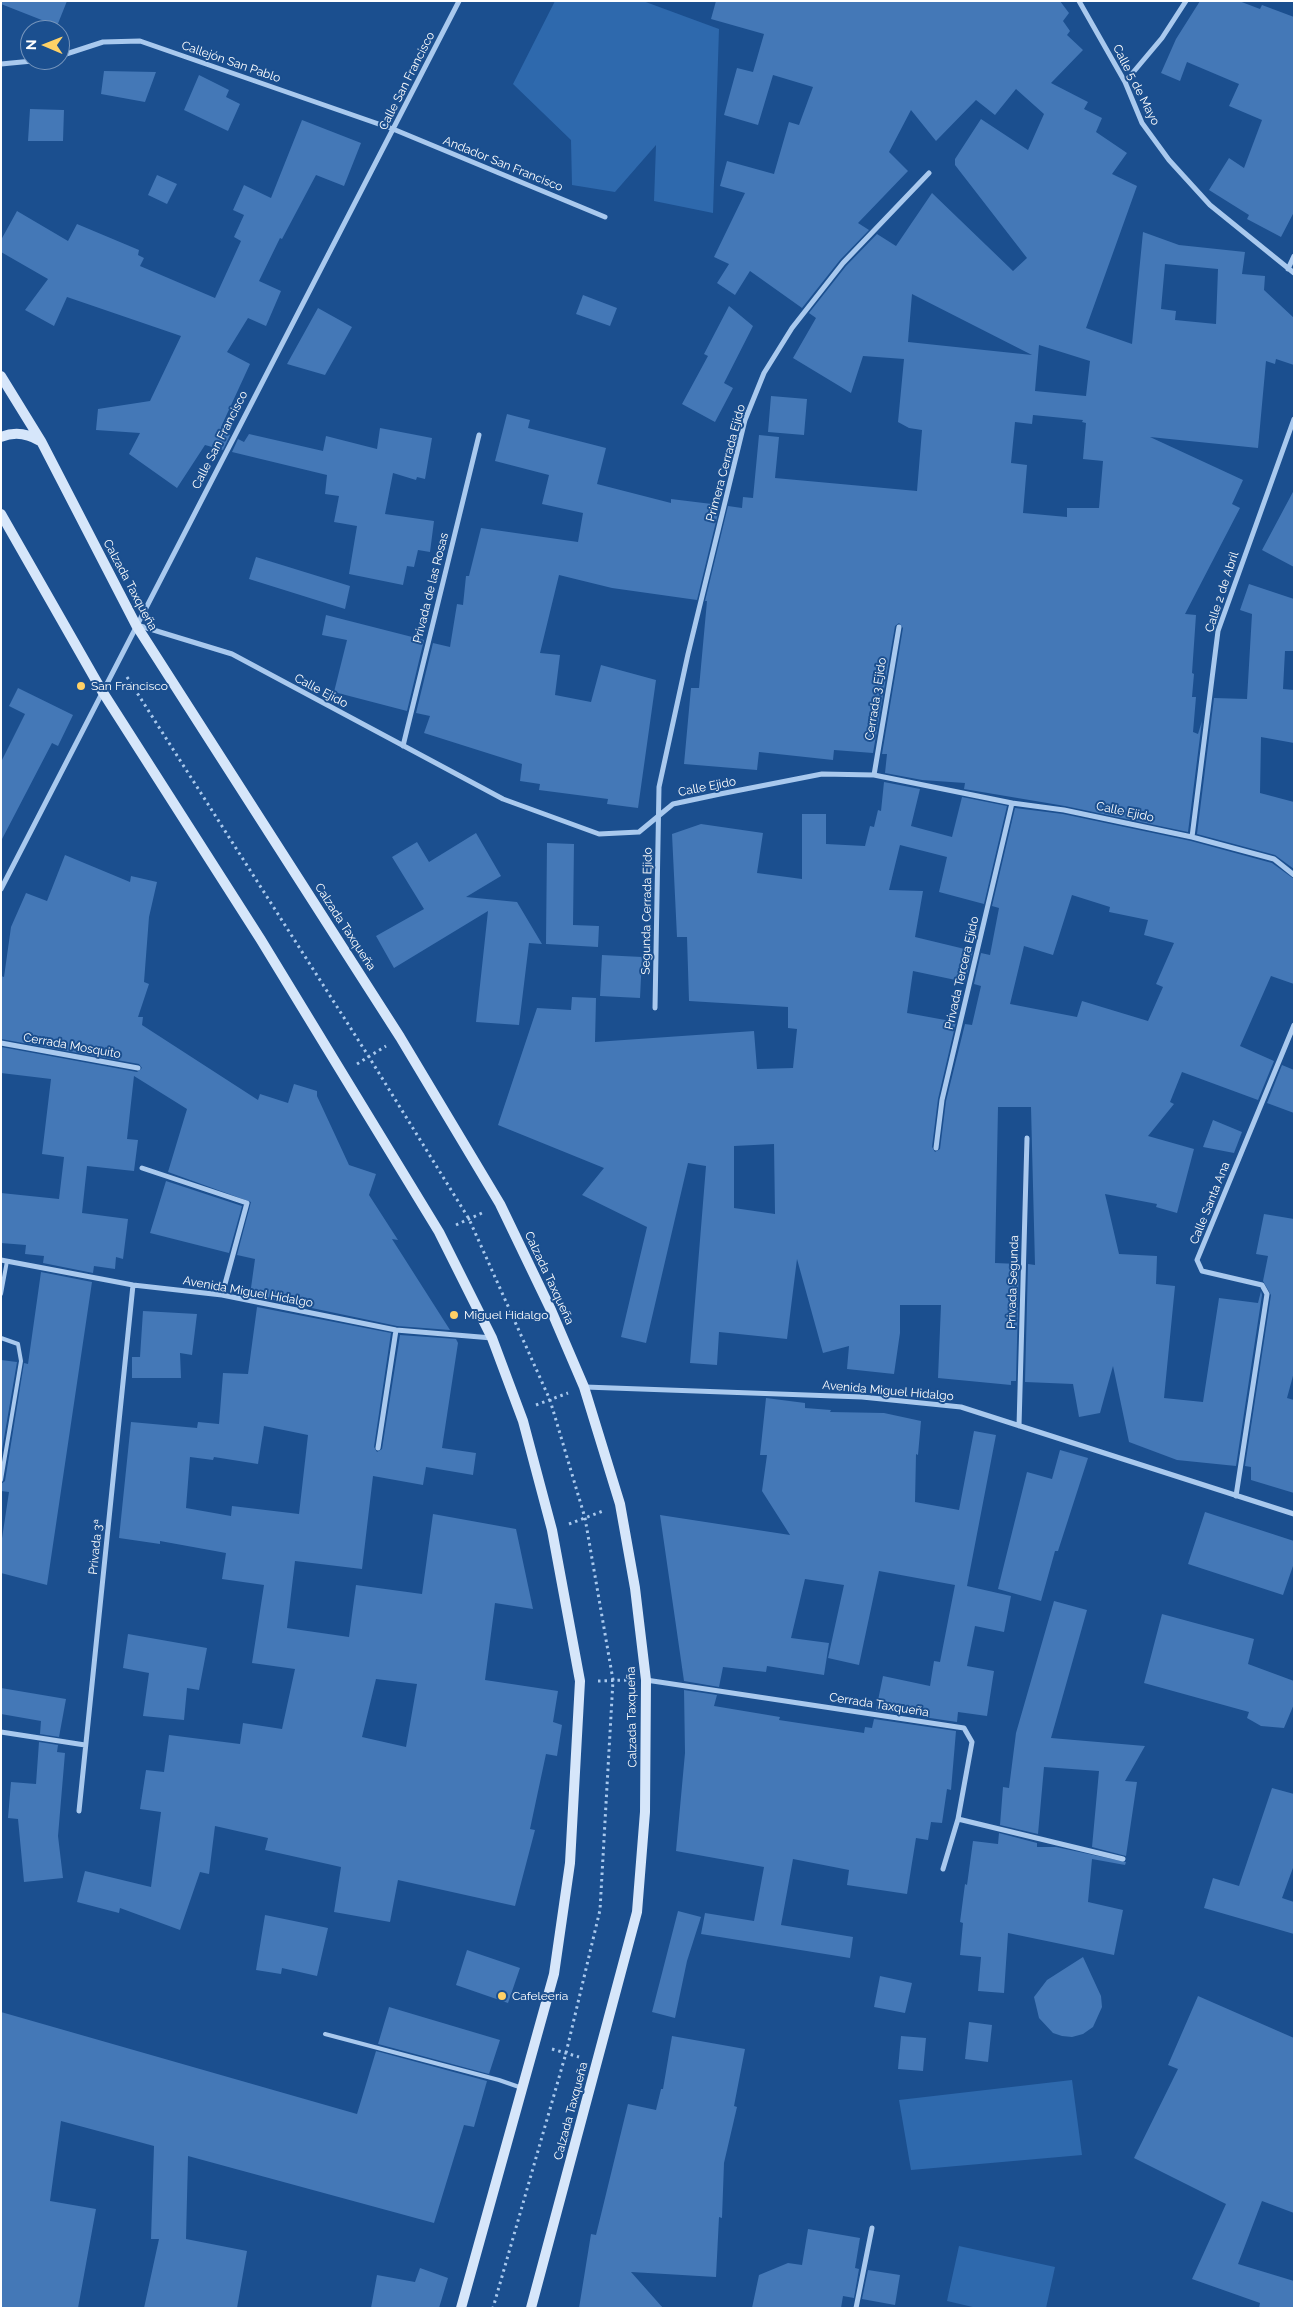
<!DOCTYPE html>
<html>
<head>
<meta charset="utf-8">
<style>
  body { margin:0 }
  #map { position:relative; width:1295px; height:2309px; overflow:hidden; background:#1b4f8f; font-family:Raleway,sans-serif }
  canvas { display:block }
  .frame { position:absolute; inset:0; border:2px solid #fff; pointer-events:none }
  .north { position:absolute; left:20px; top:20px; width:50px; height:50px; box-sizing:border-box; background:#1b4f8f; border:1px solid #7695bc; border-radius:50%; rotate:271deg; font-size:14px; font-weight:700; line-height:20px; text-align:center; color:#fff }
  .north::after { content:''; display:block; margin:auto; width:18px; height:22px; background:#ffd166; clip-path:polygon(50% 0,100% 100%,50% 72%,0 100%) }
</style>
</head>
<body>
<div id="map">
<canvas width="1295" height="2309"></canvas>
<div class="frame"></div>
<div class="north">N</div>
</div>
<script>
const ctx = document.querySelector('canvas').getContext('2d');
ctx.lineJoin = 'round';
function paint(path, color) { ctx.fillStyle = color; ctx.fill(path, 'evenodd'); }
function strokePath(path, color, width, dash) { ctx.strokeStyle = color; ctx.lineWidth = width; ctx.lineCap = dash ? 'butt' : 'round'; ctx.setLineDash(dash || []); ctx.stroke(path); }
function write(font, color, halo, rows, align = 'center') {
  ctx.font = font + ' Raleway,sans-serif'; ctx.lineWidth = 4; ctx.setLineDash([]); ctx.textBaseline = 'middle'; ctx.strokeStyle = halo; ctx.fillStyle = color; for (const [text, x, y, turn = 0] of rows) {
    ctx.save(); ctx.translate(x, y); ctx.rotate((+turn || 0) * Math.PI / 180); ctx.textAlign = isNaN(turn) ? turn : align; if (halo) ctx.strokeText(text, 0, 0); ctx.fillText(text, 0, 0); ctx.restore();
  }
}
paint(new Path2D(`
  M555,1H643L719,29L713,213L654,201L656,145L615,192L572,185L571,140L513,84Z
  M1072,2080L1082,2155L911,2170L899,2100Z
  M959,2246L1055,2267L1046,2308H977L947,2301Z`), '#2e69ad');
paint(new Path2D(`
  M1,1H67L57,26L1,4Z
  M716,1H1060L1069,13L1063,21L1070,31L1067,35L1083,50L1051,83L1088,102L1084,109L1102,118L1096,132L1127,153L1112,174L1137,186L1086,328L1132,344L1143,232L1179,245L1245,252L1242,274L1265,276L1264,290L1294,318V365L1276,359L1275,364L1266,361L1258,448L1150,437L1243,480L1232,504L1240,508L1185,614L1196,615L1192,673L1194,674L1192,697H1196L1193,732L1198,734L1202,721L1188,832L1065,806L964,789L965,783L922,780L885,773L887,754H882L903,628L899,623L895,626L873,753L834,750L833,760L759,752L757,770L684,764L691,688H699L707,601H705L728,506L742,508L743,497L753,498L759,435L779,437L775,478L917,491L922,430L909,428L898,422L904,359L863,356L851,393L793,358L816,318L809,313L846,266L877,234L896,246L932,193L1013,271L1027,258L955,165V159L981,119L1028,150L1044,114L1016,89L995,115L976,100L936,141L911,110L889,152L908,171L858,223L869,230L840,260L802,308L750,271L735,295L717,283L729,264L714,257L745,193L720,186L727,161L774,174L789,122L799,125L813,87L773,75L758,125L724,115L737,68L753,72L764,34L711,19ZM1165,264L1218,269L1216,324L1175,320L1176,311L1161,309ZM912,294L1032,355L908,342ZM1039,345L1090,361L1086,396L1035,391ZM1033,415L1083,420L1082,422L1086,423L1083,459L1103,461L1099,508H1067V517L1023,513L1027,465L1011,463L1015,422L1032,424Z
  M1200,1H1239L1260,9L1262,5L1294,17V212L1281,237L1247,219L1249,215L1209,190L1229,158L1244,168L1262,120L1229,106L1239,84L1187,62L1180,81L1161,73L1176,39Z
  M104,71L156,72L145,102L101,94Z
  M199,75L229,90L226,97L240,104L228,131L184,110Z
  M30,109L64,110L63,141H28Z
  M302,120L361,143L344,186L316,175L282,239L280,238L259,281L281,291L266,326L248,318L227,352L250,364L221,427V431L230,435L223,450L205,445L177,488L129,454L140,433L96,430L98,409L150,401L181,336L67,297L54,326L25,310L48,279L1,252V240L17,211L68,241L77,224L139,250L138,255L144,258L140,266L215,298L241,241L234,237L244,215L233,210L244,185L271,198Z
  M157,175L177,184L167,204L148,195Z
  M583,295L617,308L610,326L576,314Z
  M729,306L753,326L724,383L733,388L715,422L682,404L708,356L704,354Z
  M318,308L352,327L325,375L287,364Z
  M771,396L807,399L804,435L768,432Z
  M507,414L530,420L528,428L606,448L597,484L671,503V499L720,505L697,600L612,588L559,575L540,653L560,655L555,695L591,702L601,665L656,680L638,808L607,804L608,799L539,790L540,784L520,781L522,764L424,733L430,716L416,713L433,643L450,647L457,604L463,605L466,576H469L481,528L578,542L583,513L542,504L549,475L495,461Z
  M380,428L432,438L425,479L417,477L416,480L393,473L385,514L434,521L430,552L418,550L414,567L407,566L403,585L349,574L357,526L334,522L339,496L325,494L327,475L232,452L238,439L244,442L249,434L323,451L326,436L377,449Z
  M1294,490V567L1262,550Z
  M256,557L350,586L345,609L249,579Z
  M1249,584L1294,599V651H1285L1283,689L1294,690V743L1261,737L1260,793L1294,802V869L1275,855L1197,834L1214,698L1247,699L1252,614L1240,610Z
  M326,615L424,640L407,711L334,692L347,640L322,635Z
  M18,688L73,715L58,746L52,743L1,841V762L25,714L9,706Z
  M884,782L920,789L911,826L952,837L962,797L1007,806L984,904L939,892L947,857L900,845L889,890L923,891L915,937L973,951L965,982L913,971L907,1013L956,1022L938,1099L932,1147L935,1152L940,1149L946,1101L965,1024L972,1025L981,986L974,984L981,953L990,955L999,908L992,906L1015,808L1063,814L1191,841L1272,863L1294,879V984L1271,976L1240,1046L1274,1061L1258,1100L1182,1072L1170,1102L1174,1104L1148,1136L1194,1149L1177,1213L1156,1207L1157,1204L1105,1194L1119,1254L1157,1256L1156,1284L1175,1286L1164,1398L1203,1402L1219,1298L1258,1303L1261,1291L1262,1295L1236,1466L1177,1460L1129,1442L1113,1366L1100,1413L1079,1417L1073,1384L1025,1382L1028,1264L1035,1265L1031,1107H998L995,1263L1019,1264L1016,1381H1011V1385L938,1378L941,1305H900V1333L894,1374L847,1369L849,1346L823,1353L797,1259L787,1339L719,1332L717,1365L690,1363L706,1166L688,1163L646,1343L621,1337L647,1227L582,1195L604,1168L498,1125L537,1008L571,1010L572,997L596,998L595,1042L754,1031L757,1069L793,1068L797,1029L788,1028V1007L689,1001L687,937H677L672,834L701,824L763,833L757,873L802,879V814H826V844L865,846L870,826L874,827L878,810L881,811ZM1072,895L1110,907L1109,912L1148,920L1144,935L1174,943L1156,984L1163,987L1148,1021L1082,1001L1077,1017L1010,1004L1024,946L1053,955ZM774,1144L775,1214L734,1208V1146Z
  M476,833L501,876L466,897L517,902L542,944L529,943L519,1025L476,1022L488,911L394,968L376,936L424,909L392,857L417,842L429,862Z
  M547,843L574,844L573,925L599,926L598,947L546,944Z
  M65,855L130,882L131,876L157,882L149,917L144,982L149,984L138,1017H143L142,1025L258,1100L260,1094L288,1103L294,1084L317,1091V1096L349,1165L376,1174L369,1195L398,1240L392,1239L450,1330L397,1326L250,1295L255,1259L237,1255L251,1202L168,1172L187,1109L134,1076L127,1139L138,1140L134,1171L87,1166L82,1213L128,1219L123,1259L116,1257L115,1269L94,1266L93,1273L43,1263L44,1256L25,1254L26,1245L1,1243V1193L59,1199L64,1157L42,1154L51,1079L1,1073V1047L137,1072L142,1068L139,1064L1,1039V976L4,977L11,927L26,893L47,901Z
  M602,955L642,957L640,998L600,996Z
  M1282,1065L1294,1070V1113L1267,1103Z
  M1213,1120L1242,1132L1234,1153L1203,1147Z
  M166,1181L242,1206L229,1253L150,1233Z
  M1264,1214L1294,1219V1372L1287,1398L1294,1400V1493L1251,1480V1467L1245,1466L1271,1295L1263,1281L1268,1256L1256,1254Z
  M41,1272L92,1282L47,1585L1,1573V1545L9,1492L1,1491V1484L5,1481L24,1363L28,1364Z
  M257,1307L391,1333L374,1447L377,1452L382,1449L400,1335L456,1339L458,1343L442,1448L476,1453L473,1475L426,1467L423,1485L373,1476L362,1569L295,1561L287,1628L349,1637L356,1585L422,1594L433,1514L516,1529L533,1609L495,1603L485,1680L558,1691L553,1722L562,1725L557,1756L546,1754L530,1829L535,1830L515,1906L398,1880L390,1922L334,1912L341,1867L265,1850L268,1838L215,1826L209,1874L200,1872L180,1930L120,1908L119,1913L77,1902L85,1871L151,1887L161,1812L140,1809L146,1770L164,1772L169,1735L240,1744L243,1723L282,1729L295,1669L252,1663L264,1585L222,1579L226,1553L160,1541V1544L119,1538L131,1422L197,1428L198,1422L219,1424L223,1373L248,1374ZM264,1426L308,1435L299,1514L232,1506L231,1516L186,1508L190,1457L213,1460L214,1457L258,1464ZM376,1679L417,1684L406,1747L362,1737Z
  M143,1311L197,1314L192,1355L180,1353L181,1378H132V1357H140Z
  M1,1360L17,1362L1,1456Z
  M766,1398L805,1403V1408L831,1410L830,1412L884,1413L921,1421L918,1455L916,1454L915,1502L959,1510L974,1431L996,1435L967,1586L1011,1596L1004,1632L975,1626L967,1666L994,1671L987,1716L958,1712L957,1722L876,1710L883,1676L930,1686L934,1661L940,1662L955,1585L879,1571L859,1665L828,1658L844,1585L805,1579L791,1638L829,1643L824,1675L767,1666L766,1672L723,1667L719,1687L684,1681L660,1515L790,1535L762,1491L767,1455H760Z
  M1060,1450L1088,1458L1058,1551H1055L1041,1601L998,1589L1027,1472L1052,1479Z
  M1205,1512L1294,1541V1563L1283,1595L1188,1564Z
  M1054,1601L1087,1610L1051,1738L1145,1746L1125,1781L1137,1782L1126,1856L1092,1847L1099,1771L1044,1767L1038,1834L1000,1825L1003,1787L1009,1788L1016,1733Z
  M1162,1614L1254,1639L1248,1664L1294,1681V1704L1284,1728L1261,1726L1247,1718L1249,1712L1144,1683Z
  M128,1634L207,1648L199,1690L187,1688L184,1720L143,1716L149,1673L123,1668Z
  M1,1688L66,1699L59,1737L40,1734L41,1721L1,1714Z
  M684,1690L717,1695L714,1706L780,1717L779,1720L864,1733L865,1727L872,1728L874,1719L956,1731L951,1790L947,1789L942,1823L931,1822L928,1840L916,1838L907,1894L847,1885L849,1870L793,1859L781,1925L853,1937L850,1958L701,1934L705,1913L754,1921L764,1867L676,1851L685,1753Z
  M39,1742L58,1745L57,1752L65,1753L58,1836L63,1878L24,1882L18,1819L8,1818L11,1782L36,1784Z
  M1272,1788L1294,1794V1865L1282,1898L1294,1902V1934L1204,1908L1213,1878L1239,1886Z
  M999,1833L1037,1843V1847H1056L1126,1862L1125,1865L1092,1859L1088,1902L1123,1910L1114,1955L1008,1933L1004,1993L978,1991L981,1957L960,1955L963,1923L960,1922L965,1884L967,1885L973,1841L998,1844Z
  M678,1911L701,1917L687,1961L675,2018L652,2012Z
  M265,1915L328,1928L317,1976L282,1968L281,1974L256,1970Z
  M467,1950L520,1968L508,2003L456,1985Z
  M1083,1957L1101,1996L1102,2007L1093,2027L1083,2034L1072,2037L1062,2036L1053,2033L1039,2018L1034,1997L1047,1980Z
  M880,1976L912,1983L905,2013L874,2007Z
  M1198,1996L1294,2038V2213L1262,2201L1238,2264L1294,2281V2308H1259L1260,2303L1192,2279L1226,2204L1134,2158L1178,2069L1168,2065Z
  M389,2007L500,2040L489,2074L378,2044Z
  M1,2012L357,2114L376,2051L487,2081L474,2127L464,2125L434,2223L188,2156L186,2239L247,2251L237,2308H144L159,2239H151L154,2146L61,2121L50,2201L96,2209L78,2308H1Z
  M969,2022L992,2025L988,2062L965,2059Z
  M672,2036L745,2049L734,2106L737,2107L724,2163L722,2218L719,2217L716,2277L631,2272L663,2308H579L591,2234L596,2235L628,2104L656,2110L661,2089H663Z
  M901,2036L926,2038L923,2071L898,2069Z
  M808,2229L860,2238L855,2268L859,2269L854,2298L843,2296L841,2308H752L759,2275L788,2263L802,2265Z
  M420,2268L448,2278L439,2308H371L377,2275L415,2282Z
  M868,2270L900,2275L895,2305L862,2299Z`), '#4478b7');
strokePath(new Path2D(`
  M127,677L369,1057L469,1219L550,1400L585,1518L613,1680L600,1910L566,2053L493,2308
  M357,1064L386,1046
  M456,1225L484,1212
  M536,1405L568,1393
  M569,1524L603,1511
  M598,1681L629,1680
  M552,2049L579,2057`), '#a9c9ee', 3, [2.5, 4]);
strokePath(new Path2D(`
  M1,1294L7,1261
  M1,1338L18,1344L21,1361L1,1480
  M325,2034L499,2080L522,2088`), '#a9c9ee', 4);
strokePath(new Path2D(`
  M1079,1L1125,82L1142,123L1169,160L1210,205L1294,273
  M60,56L103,42L140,41L393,129L605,217
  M1,64L43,60
  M1125,82L1162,38L1186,1
  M1288,269L1294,256
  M137,625L232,654L503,799L599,834L639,832L673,804L720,794L822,774L874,775L1012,803L1064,810L1192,837L1274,859L1294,875
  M403,746L479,435
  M874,775L899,627
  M1192,837L1218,631L1294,419
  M1,889L459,1
  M655,1008L659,787L688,654L745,420L764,373L792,328L843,263L929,173
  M1,1043L138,1068
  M936,1148L942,1100L1012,803
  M142,1168L247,1203L222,1295
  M1,1260L133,1285L222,1295L396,1330L492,1338
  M585,1387L862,1397L961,1407L1294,1514
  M1019,1426L1027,1138
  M378,1448L396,1330
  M1236,1496L1267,1294L1262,1285L1202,1271L1197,1260L1294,1025
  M646,1680L964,1728L972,1742L958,1819L943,1869
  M1,1732L85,1745
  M79,1811L133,1285
  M958,1819L1123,1859
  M856,2308L872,2228`), '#a9c9ee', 5);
strokePath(new Path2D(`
  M1,376L41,441L136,625L400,1037L500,1204L551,1310L584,1387L620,1504L635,1588L646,1680L645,1812L637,1912L531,2308
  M1,437C15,431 27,433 40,441
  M1,514L102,691L261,940L439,1232L492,1338L523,1421L552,1530L580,1681L570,1863L554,1974L461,2308`), '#d6e6fa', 10);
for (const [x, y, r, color] of [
  [81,686,5,"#ffd166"],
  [454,1315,5,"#ffd166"],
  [502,1996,5,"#ffd166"]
]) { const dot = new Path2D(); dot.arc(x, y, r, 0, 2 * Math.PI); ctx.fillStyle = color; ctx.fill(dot); strokePath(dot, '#1b4f8f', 2); }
write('12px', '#fff', '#1b4f8f', [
  ["Callejón San Pablo",231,62,19],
  ["Calle San Francisco",407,81,-63],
  ["Calle 5 de Mayo",1136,85,63],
  ["Andador San Francisco",503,164,22],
  ["Calle San Francisco",220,440,-63],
  ["Primera Cerrada Ejido",726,463,-75],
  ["Calzada Taxqueña",130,585,62],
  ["Privada de las Rosas",431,588,-76],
  ["Calle 2 de Abril",1222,592,-72],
  ["Calle Ejido",321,691,28],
  ["Cerrada 3 Ejido",876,699,-81],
  ["Calle Ejido",707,787,-11],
  ["Calle Ejido",1125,812,12],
  ["Segunda Cerrada Ejido",647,911,-89],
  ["Calzada Taxqueña",345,927,57],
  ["Privada Tercera Ejido",962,973,-77],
  ["Cerrada Mosquito",72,1046,10],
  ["Calle Santa Ana",1210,1203,-68],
  ["Calzada Taxqueña",549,1278,65],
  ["Privada Segunda",1013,1282,-88],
  ["Avenida Miguel Hidalgo",248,1292,10],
  ["Avenida Miguel Hidalgo",888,1391,5],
  ["Privada 3ª",96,1547,-84],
  ["Cerrada Taxqueña",879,1705,9],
  ["Calzada Taxqueña",632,1717,-91],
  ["Calzada Taxqueña",571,2111,-75]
]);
write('12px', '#fff', '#1b4f8f', [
  ["San Francisco",91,686],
  ["Miguel Hidalgo",464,1315],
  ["Cafeleería",512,1996]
], 'left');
</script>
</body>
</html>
